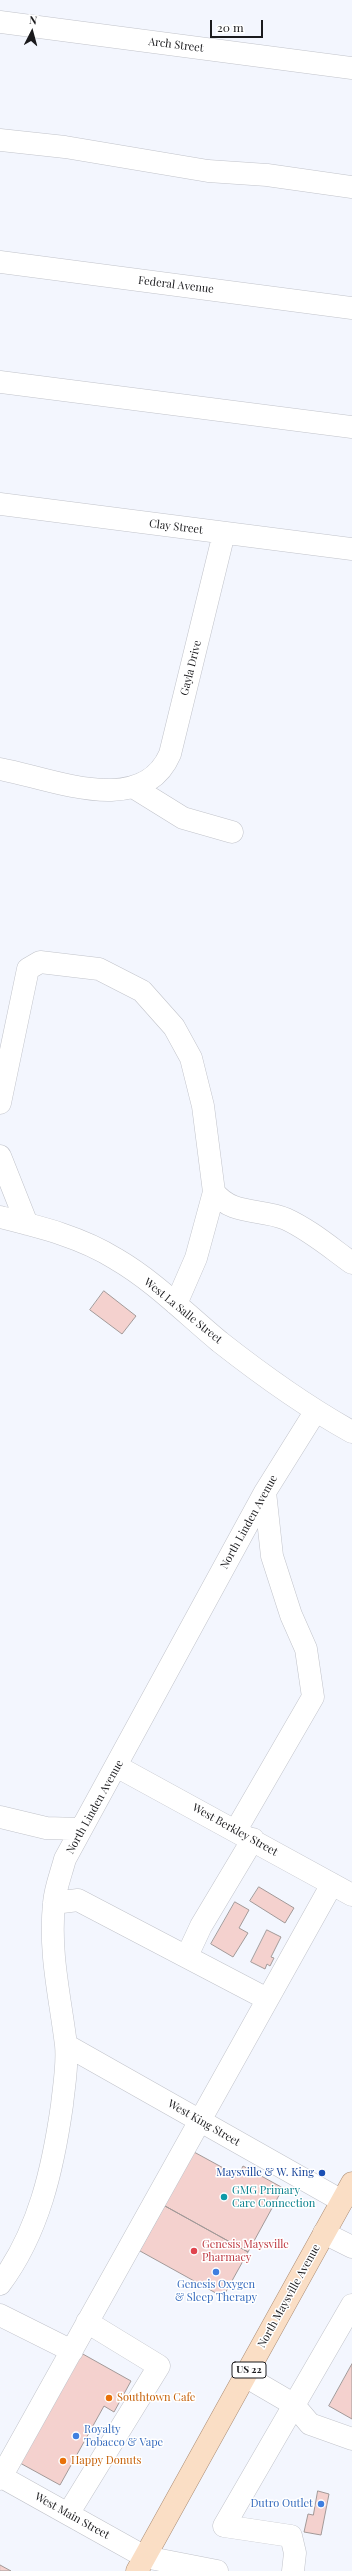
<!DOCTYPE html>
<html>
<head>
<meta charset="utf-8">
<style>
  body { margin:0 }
  #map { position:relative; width:352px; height:2571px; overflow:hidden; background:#f3f6fe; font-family:"Playfair Display",serif }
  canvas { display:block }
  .north { position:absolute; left:12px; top:12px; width:40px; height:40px; -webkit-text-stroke:3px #fff; paint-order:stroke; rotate:6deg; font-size:11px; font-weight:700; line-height:16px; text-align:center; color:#1a1a1d }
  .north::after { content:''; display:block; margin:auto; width:14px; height:18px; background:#1a1a1d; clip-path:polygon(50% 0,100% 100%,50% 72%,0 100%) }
  .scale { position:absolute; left:210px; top:20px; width:53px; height:18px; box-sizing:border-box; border:2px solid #1a1a1d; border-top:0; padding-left:5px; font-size:12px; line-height:14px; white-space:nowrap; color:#1a1a1d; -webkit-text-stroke:3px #fff; paint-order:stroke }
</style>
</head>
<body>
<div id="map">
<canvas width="352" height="2571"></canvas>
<div class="north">N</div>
<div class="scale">20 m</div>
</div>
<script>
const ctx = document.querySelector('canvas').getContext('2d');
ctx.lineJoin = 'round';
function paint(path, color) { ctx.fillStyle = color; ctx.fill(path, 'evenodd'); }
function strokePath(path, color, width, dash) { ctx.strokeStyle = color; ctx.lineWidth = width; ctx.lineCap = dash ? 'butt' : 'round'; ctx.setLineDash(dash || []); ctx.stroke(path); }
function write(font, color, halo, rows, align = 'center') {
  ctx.font = font + ' "Playfair Display",serif'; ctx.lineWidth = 3; ctx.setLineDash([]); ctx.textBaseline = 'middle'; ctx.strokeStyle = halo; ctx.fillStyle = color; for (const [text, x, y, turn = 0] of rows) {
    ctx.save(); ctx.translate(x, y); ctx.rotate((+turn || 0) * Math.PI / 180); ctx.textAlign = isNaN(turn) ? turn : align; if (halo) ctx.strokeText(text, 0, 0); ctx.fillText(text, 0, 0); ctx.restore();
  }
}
const building = new Path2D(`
  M104,1291L136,1316L122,1334L90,1310Z
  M259,1887L294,1908L285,1923L250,1901Z
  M235,1902L249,1910L239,1928L248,1933L233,1957L211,1944Z
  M267,1930L281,1937L271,1957L274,1958L270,1966L267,1964L265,1969L251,1962Z
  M194,2152L238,2176L243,2166L283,2188L248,2252L165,2206Z
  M165,2206L248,2252L223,2297L140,2251Z
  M81,2353L131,2381L114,2412L104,2406L60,2485L20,2463Z
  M352,2364V2419L329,2406Z
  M318,2491L329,2494L321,2535L304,2532L308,2514L313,2515Z
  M0,2565L11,2571H0Z`);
paint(building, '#f4d1ce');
strokePath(building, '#a29998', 1);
const minor = new Path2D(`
  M0,22L352,68
  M0,140L65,147L208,171L267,175L352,187
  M0,262L352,308
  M0,382L352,427
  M0,504L352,549
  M0,769C50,778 142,819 170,754L224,533
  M133,787L183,818L232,832
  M0,1103L28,969L40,962L99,969L142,991L174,1027L191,1058L203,1106L214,1192L196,1258L176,1304
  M0,1156L27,1224
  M214,1192C232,1216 261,1208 286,1219C310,1230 331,1248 352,1263
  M0,1217C40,1227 81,1237 116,1259C154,1281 186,1314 220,1342C262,1375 305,1406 352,1432
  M118,1767L352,1895
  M0,1817L46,1828L80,1829
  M236,1830L313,1697L306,1649L291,1615L272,1556L265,1492
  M54,1903L78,1900L267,1999
  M187,1956L201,1926L253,1839
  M66,2045L342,2201
  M324,2233L352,2247
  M0,2284C39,2232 53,2168 62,2105C64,2085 68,2065 66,2045C60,1996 49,1954 54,1903C55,1889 61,1874 65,1859L265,1492L315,1412
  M0,2315L72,2351
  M245,2376L293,2404L310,2424L352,2439
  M0,2476L145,2557L217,2571
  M0,2479L332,1884
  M68,2514L159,2366L87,2322
  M293,2571L295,2553L291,2536L224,2526L352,2305`);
const major = new Path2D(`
  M137,2571L352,2183`);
strokePath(minor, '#c1c3ca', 23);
strokePath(major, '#aa8b72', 23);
strokePath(minor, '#fff', 22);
strokePath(major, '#fadec5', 22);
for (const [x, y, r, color] of [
  [322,2173,4,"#1a4fb4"],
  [224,2197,4,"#0f9aa8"],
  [194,2251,4,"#e0444e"],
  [216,2272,4,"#3f7fe0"],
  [109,2398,4,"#e8710a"],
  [76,2436,4,"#3f7fe0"],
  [63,2461,4,"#e8710a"],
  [321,2504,4,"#3f7fe0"]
]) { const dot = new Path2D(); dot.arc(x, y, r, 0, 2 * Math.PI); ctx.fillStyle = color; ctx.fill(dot); strokePath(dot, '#fff', 1.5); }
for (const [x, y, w] of [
  [249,2370,34]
]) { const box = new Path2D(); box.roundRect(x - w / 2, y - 8, w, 16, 3); ctx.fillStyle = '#fff'; ctx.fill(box); strokePath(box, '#1a1a1d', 1); }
write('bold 10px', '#1a1a1d', null, [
  ["US 22",249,2370]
]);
write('11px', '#1a1a1d', '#fff', [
  ["Arch Street",176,45,7],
  ["Federal Avenue",176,285,7],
  ["Clay Street",176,527,7],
  ["Gayla Drive",191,668,-76],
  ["West La Salle Street",183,1311,39],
  ["North Linden Avenue",249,1522,-61],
  ["North Linden Avenue",95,1807,-61],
  ["West Berkley Street",235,1830,29],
  ["West King Street",204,2123,30],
  ["North Maysville Avenue",289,2296,-61],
  ["West Main Street",72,2516,29]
]);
write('11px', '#164399', '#fff', [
  ["Maysville & W. King",314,2173]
], 'right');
write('11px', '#0d838f', '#fff', [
  ["GMG Primary",232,2191],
  ["Care Connection",232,2204]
], 'left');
write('11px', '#be3a42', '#fff', [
  ["Genesis Maysville",202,2245],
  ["Pharmacy",202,2258]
], 'left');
write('11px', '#366cbe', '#fff', [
  ["Genesis Oxygen",216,2285],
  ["& Sleep Therapy",216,2298],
  ["Royalty",84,2430,"left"],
  ["Tobacco & Vape",84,2443,"left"],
  ["Dutro Outlet",313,2504,"right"]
]);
write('11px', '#c56008', '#fff', [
  ["Southtown Cafe",117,2398],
  ["Happy Donuts",71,2461]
], 'left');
</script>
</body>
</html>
